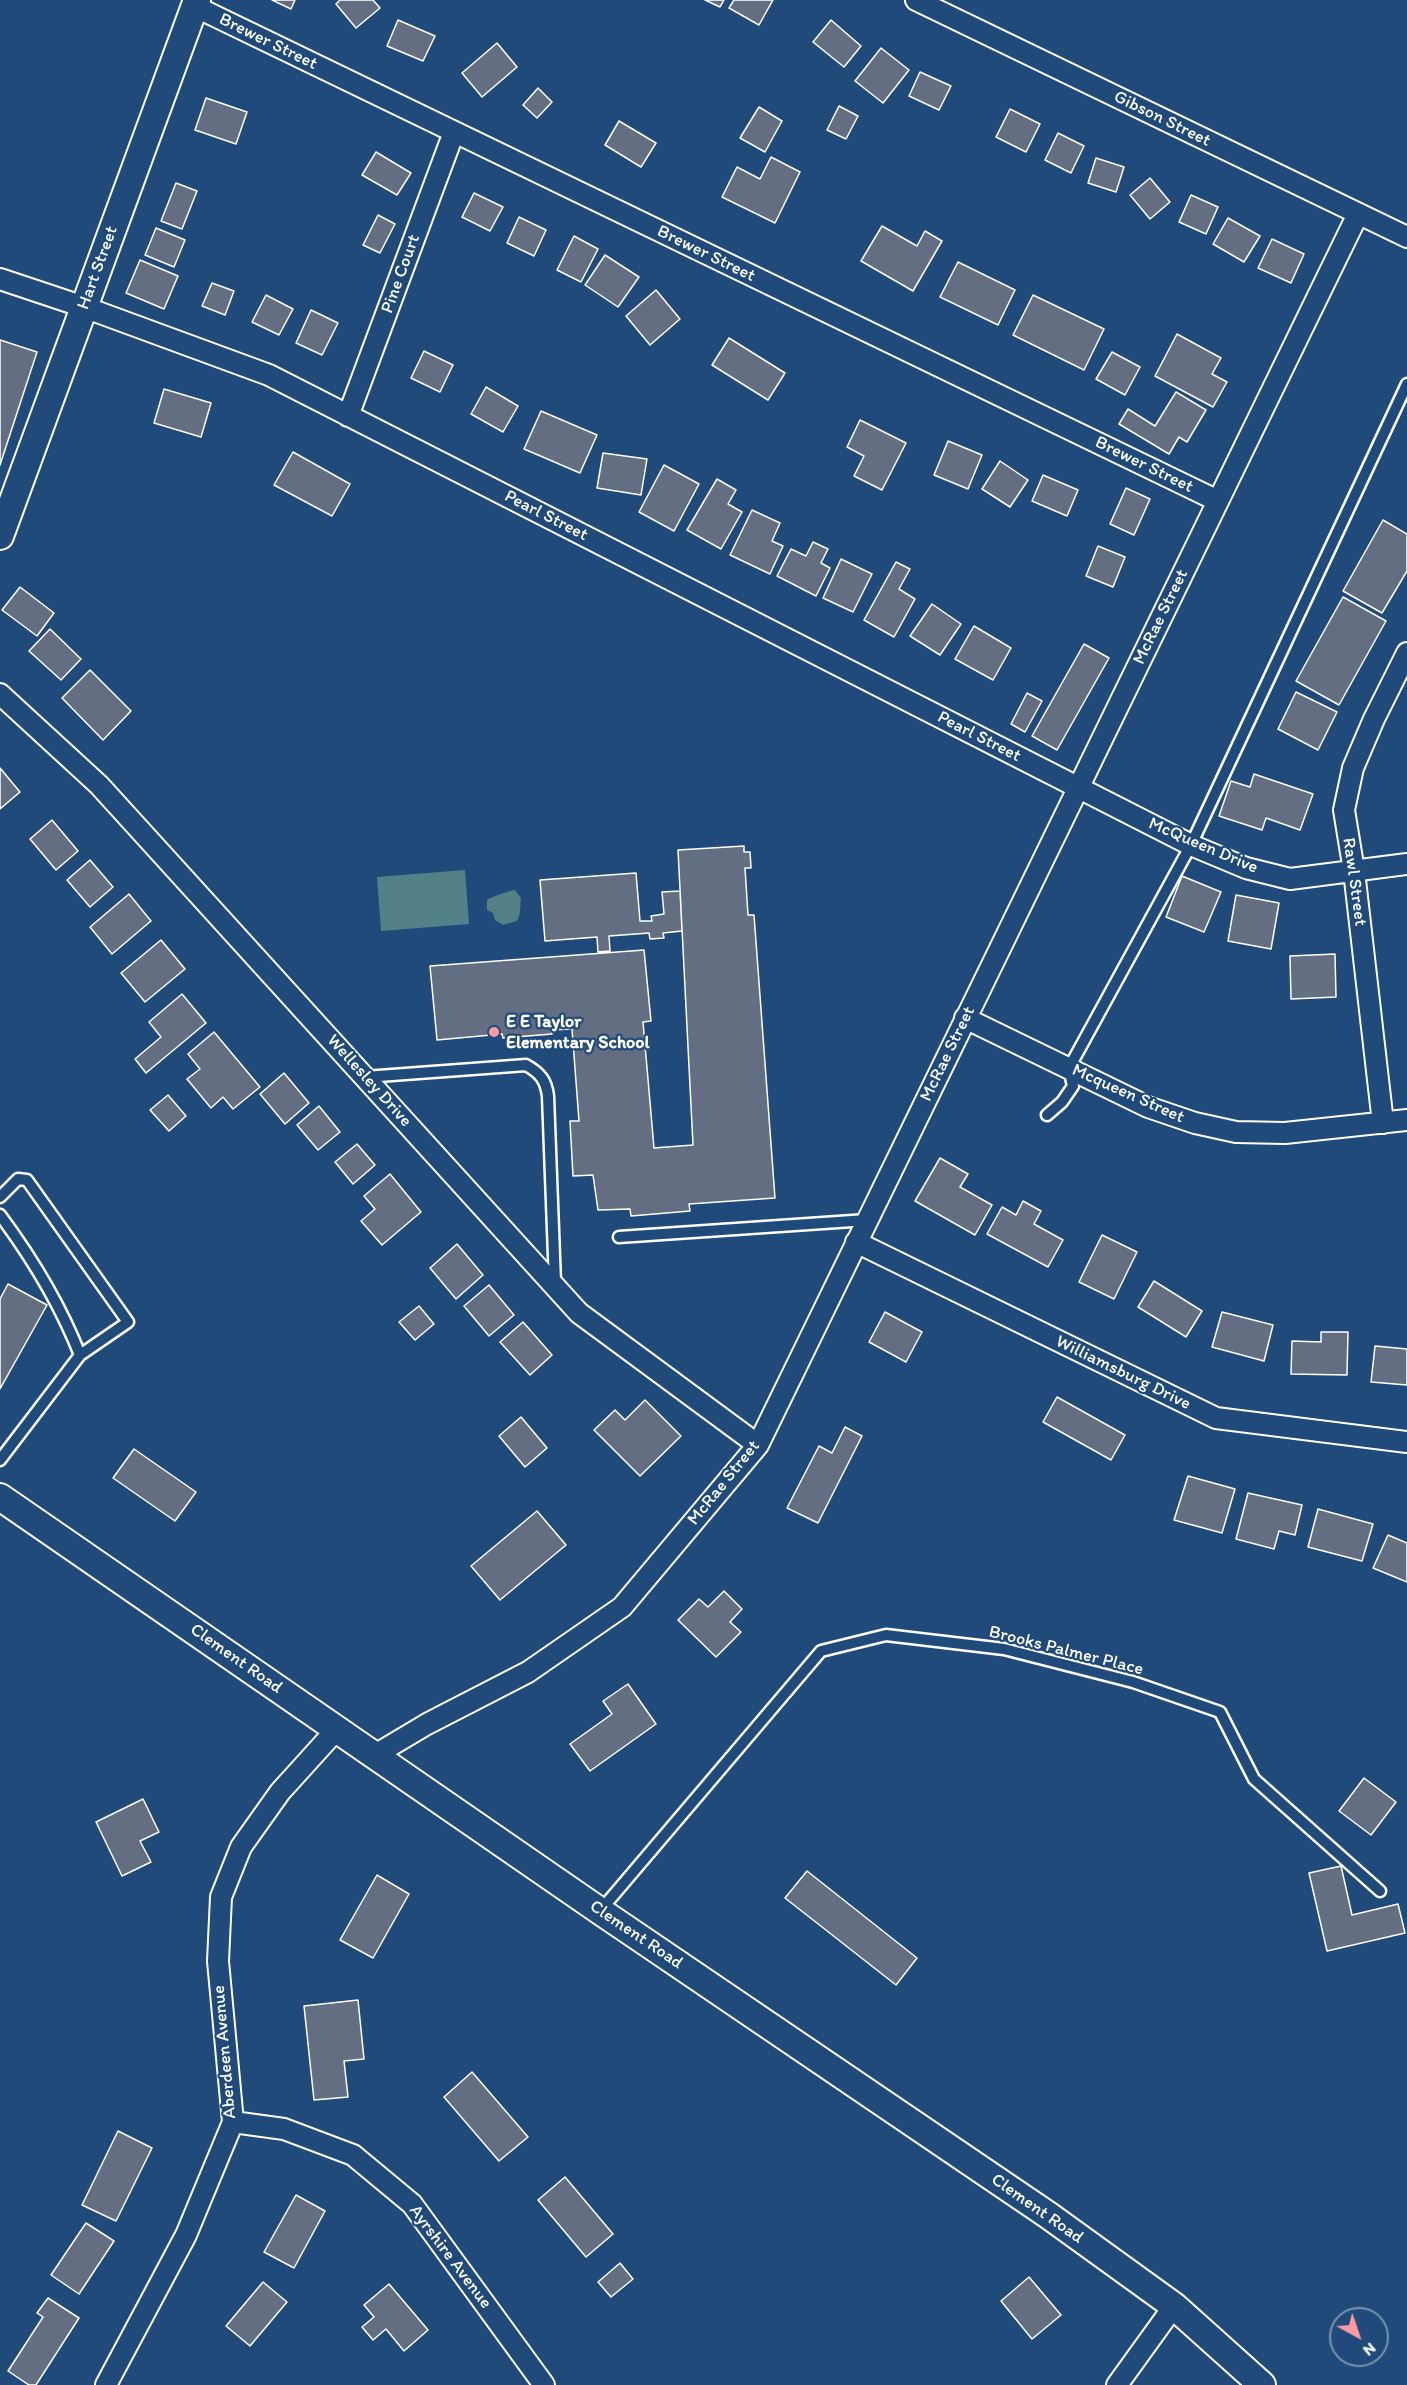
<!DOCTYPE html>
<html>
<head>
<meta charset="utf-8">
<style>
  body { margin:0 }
  #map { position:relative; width:1407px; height:2385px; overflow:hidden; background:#1f4a7a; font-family:Itim,sans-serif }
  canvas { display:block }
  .north { position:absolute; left:1329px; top:2307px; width:60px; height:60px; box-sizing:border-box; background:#1f4a7a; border:2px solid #7992af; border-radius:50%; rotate:140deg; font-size:16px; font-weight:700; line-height:24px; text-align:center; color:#fff }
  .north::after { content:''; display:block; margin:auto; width:21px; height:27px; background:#ff9aa2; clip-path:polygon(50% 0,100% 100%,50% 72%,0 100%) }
</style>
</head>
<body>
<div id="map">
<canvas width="1407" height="2385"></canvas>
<div class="north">N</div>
</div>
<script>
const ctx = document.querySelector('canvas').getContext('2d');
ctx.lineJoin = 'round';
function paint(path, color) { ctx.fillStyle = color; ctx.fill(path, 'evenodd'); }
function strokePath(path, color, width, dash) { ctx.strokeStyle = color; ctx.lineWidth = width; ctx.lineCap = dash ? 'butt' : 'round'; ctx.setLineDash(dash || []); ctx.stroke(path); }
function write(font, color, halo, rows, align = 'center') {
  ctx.font = font + ' Itim,sans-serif'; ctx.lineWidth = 4.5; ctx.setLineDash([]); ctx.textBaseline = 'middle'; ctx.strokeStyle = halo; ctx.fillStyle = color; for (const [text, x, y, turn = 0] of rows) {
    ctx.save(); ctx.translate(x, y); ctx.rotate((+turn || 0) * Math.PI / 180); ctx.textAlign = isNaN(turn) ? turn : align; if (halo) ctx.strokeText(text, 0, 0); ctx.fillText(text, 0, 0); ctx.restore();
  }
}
paint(new Path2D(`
  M465,870L469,924L381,931L377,877Z
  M515,890L521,898C520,905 521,914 517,921L503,925L495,920L493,913L487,910V900C491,897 509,891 515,890Z`), '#548088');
const building = new Path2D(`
  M272,0H295L291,9Z
  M340,0H373L380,8L356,28L336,4Z
  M705,0H724L720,7Z
  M734,0H773L759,25L729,8Z
  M398,20L435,36L423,61L387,46Z
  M831,20L861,46L844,67L813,42Z
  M497,43L517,67L482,97L462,73Z
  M881,48L909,70L883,103L855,81Z
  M920,72L951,86L939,110L909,96Z
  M538,88L552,102L537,118L523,105Z
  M206,98L247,112L236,144L195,130Z
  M839,106L858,116L846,139L827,130Z
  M759,107L782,121L765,152L740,138Z
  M1010,109L1040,124L1026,152L996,137Z
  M619,121L656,143L641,167L605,145Z
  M1058,133L1084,146L1071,173L1045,160Z
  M376,152L411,173L397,195L362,175Z
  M771,157L800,172L775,223L722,197L737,167L760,179Z
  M1096,158L1124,167L1116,192L1088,183Z
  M1150,178L1170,202L1150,219L1130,195Z
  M176,183L197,191L182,229L161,221Z
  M474,193L503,207L490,231L462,217Z
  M1191,195L1218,207L1206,234L1179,222Z
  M378,215L395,224L380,253L363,245Z
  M519,217L546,230L534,256L507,243Z
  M1228,218L1260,236L1244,262L1213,244Z
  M882,226L917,246L925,231L942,241L913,291L861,261Z
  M156,228L185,240L174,267L145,255Z
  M574,236L598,249L581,282L557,270Z
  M1272,239L1304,254L1291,283L1258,268Z
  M605,255L639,277L618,307L585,285Z
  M140,260L178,276L164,309L126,293Z
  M958,262L1015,290L998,325L940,297Z
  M212,283L234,291L225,315L202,306Z
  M656,290L680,319L650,345L626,316Z
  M266,295L293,309L279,335L252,322Z
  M1033,295L1104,329L1084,370L1013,335Z
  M311,310L338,323L322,355L296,343Z
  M1177,334L1221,358L1212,374L1227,382L1213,407L1155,376Z
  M729,338L785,373L768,400L712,365Z
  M0,340L37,352L0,465Z
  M424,351L453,365L440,392L411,378Z
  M1112,352L1140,367L1125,395L1096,379Z
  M486,387L518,406L503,432L471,414Z
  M164,389L211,403L201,437L154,423Z
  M1176,392L1206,410L1187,442L1179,437L1169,454L1119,424L1128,409L1155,426Z
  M541,411L597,435L580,473L524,449Z
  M860,420L906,443L882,490L854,476L864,456L847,447Z
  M948,441L982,455L968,489L934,475Z
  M293,452L350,484L332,516L274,485Z
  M603,453L647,459L641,495L597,488Z
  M1000,461L1028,480L1010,507L982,489Z
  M664,465L699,484L674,531L639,512Z
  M1043,475L1078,490L1067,516L1032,501Z
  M717,479L736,490L728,504L742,512L721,549L687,530Z
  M1126,488L1150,499L1134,535L1110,524Z
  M752,510L780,523L772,541L783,546L770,574L730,555Z
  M1383,520L1407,534V571L1382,613L1343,591Z
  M813,542L828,549L821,563L830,568L816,596L777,576L791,549L806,556Z
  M1098,546L1125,557L1113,587L1086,576Z
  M841,559L872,574L853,612L823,598Z
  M896,562L910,569L899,589L915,599L894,637L864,620Z
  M20,587L54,613L37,636L2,610Z
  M1343,597L1386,621L1339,705L1296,681Z
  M932,604L961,624L940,655L910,636Z
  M974,626L1011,648L993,680L955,659Z
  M50,629L81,659L61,680L29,651Z
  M1084,644L1109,658L1057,750L1032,736Z
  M90,670L131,711L103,740L62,698Z
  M1296,692L1337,712L1318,750L1278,729Z
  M1027,693L1042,701L1025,732L1011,724Z
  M0,768L20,792L0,809Z
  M1254,774L1313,794L1300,830L1266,818L1262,830L1219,816L1231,781L1250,787Z
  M52,820L78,851L56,870L30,839Z
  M744,846V852H750L751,868H745L748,915H754L775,1198L689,1204L690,1211L631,1216L630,1209L598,1210L593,1175L573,1176L570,1121H579L572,1029L551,1030L552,1034L503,1038L502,1034L437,1040L430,966L644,950L651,1021L643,1022L654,1148L693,1145L678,850Z
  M90,860L113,887L90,907L67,880Z
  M636,873L640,921H652L651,916L664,914L662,892L680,891L682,931L663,933L664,938L650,939L649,933L609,936L610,951L598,952L597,937L545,941L540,880Z
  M1182,876L1221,892L1204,932L1166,917Z
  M129,894L151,921L112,954L90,927Z
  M1236,895L1279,903L1271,949L1228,941Z
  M161,940L185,969L145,1002L121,973Z
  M1335,954L1336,997L1291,999L1290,956Z
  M182,994L206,1023L146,1073L135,1059L161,1037L149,1022Z
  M214,1032L260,1087L233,1109L223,1097L211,1108L187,1079L200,1069L188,1054Z
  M284,1073L309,1103L285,1124L260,1094Z
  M168,1095L186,1116L169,1131L150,1110Z
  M319,1106L340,1132L318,1150L297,1125Z
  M357,1144L375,1165L353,1184L335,1162Z
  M940,1158L968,1174L960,1187L992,1205L975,1235L915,1201Z
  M390,1174L421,1212L382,1245L361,1221L375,1209L364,1196Z
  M1023,1201L1041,1211L1034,1224L1063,1240L1048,1267L987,1234L1002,1207L1016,1215Z
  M1102,1235L1137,1252L1114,1299L1079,1282Z
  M457,1244L483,1275L456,1299L430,1268Z
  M1154,1281L1202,1311L1186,1337L1138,1307Z
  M8,1284L47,1305L0,1389V1299Z
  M489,1285L514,1315L489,1336L464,1306Z
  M419,1306L434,1324L415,1340L399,1322Z
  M885,1312L922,1332L906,1362L869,1342Z
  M1222,1312L1273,1325L1264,1361L1212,1347Z
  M523,1322L552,1355L530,1375L500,1342Z
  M1321,1332H1348L1347,1375L1291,1374L1292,1341L1321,1342Z
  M1375,1346L1407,1349V1385L1371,1382Z
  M1057,1397L1125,1435L1111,1460L1043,1422Z
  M645,1400L681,1436L640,1476L594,1430L615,1410L625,1420Z
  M521,1417L547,1448L525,1467L499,1436Z
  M845,1427L862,1436L818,1523L787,1508L819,1446L832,1453Z
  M134,1449L196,1492L175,1521L113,1478Z
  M1188,1476L1235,1489L1222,1533L1174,1520Z
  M1248,1493L1302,1505L1295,1535L1279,1531L1274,1549L1236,1539Z
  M1318,1509L1373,1524L1362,1561L1308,1547Z
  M537,1511L566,1545L500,1600L471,1566Z
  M1388,1535L1407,1543V1582L1373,1568Z
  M724,1591L742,1609L730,1622L741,1632L716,1657L678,1620L699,1599L708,1607Z
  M628,1684L656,1724L590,1771L570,1744L612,1714L603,1701Z
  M1364,1778L1396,1802L1371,1835L1339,1811Z
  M143,1799L159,1832L140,1841L151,1862L122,1876L96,1822Z
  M1341,1866L1352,1915L1398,1904L1405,1933L1327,1951L1309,1873Z
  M807,1871L917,1958L896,1985L785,1898Z
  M377,1875L409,1894L373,1958L340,1940Z
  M358,2000L364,2059L344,2061L348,2097L314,2100L304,2006Z
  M472,2072L528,2137L499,2161L444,2097Z
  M118,2131L152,2148L116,2221L82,2205Z
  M565,2177L613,2234L586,2257L538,2200Z
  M296,2195L325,2211L294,2268L264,2252Z
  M86,2223L114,2241L79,2294L51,2275Z
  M620,2263L633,2279L611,2297L598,2282Z
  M1029,2277L1061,2315L1032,2339L1001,2301Z
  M263,2282L287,2302L250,2346L226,2326Z
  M389,2284L428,2330L404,2351L386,2329L373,2340L362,2327L374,2317L364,2305Z
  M48,2298L79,2318L36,2385H29L8,2371L43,2317L37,2313Z`);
paint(building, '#636e83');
strokePath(building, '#fff', 1.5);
const service = new Path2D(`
  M365,1077L526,1065C540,1073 546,1080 548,1096L555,1283
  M1047,1115L1062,1102L1073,1086L1069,1068L1191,845L1407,384
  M0,1197L18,1179L27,1180L128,1322L80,1355
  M0,1215C32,1258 60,1304 80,1355L0,1460
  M619,1237L867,1220
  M600,1911L821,1651L886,1635L1004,1649L1133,1682L1220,1712L1254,1779L1380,1891`);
const minor = new Path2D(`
  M916,0L1407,237
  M194,6L1218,501
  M0,279L84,307L269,375L1191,845L1246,868L1290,879L1407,864
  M348,416L454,132
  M0,694L99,785L579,1313L758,1445
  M965,1018L1148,1107L1195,1123L1236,1132L1285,1133L1407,1120
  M1383,1123L1354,871L1344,810L1353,768L1374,719L1407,653
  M856,1242L1216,1418L1407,1442
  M375,1755L427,1724L528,1672L622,1607L758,1445L1358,214
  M233,2122L284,2129L353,2155L412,2204L544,2385
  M106,2385L186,2235L233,2122L218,1961L221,1897L241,1847L280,1792L337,1729
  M1117,2385L1174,2306`);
const tertiary = new Path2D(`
  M0,536L197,0
  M0,1497L600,1911L1048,2215L1174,2306L1262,2385`);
strokePath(service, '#fff', 15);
strokePath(minor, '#fff', 24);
strokePath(tertiary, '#fff', 30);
strokePath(service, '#1f4a7a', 10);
strokePath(minor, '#1f4a7a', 20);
strokePath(tertiary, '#1f4a7a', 26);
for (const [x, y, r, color] of [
  [494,1032,6,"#ff9aa2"]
]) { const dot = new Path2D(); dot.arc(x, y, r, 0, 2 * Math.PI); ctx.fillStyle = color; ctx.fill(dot); strokePath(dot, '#1f4a7a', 2); }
write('18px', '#fff', '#1f4a7a', [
  ["Brewer Street",268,42,26],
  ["Gibson Street",1162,119,26],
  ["Brewer Street",706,254,26],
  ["Hart Street",98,268,-70],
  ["Pine Court",401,274,-70],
  ["Brewer Street",1144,465,26],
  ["Pearl Street",546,516,27],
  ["McRae Street",1161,617,-64],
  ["Pearl Street",979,737,27],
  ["McQueen Drive",1203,846,23],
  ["Rawl Street",1354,882,82],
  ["McRae Street",948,1054,-64],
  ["Wellesley Drive",369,1081,48],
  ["Mcqueen Street",1128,1094,24],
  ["Williamsburg Drive",1123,1373,26],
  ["McRae Street",724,1483,-51],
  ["Brooks Palmer Place",1066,1651,14],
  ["Clement Road",236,1659,35],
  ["Clement Road",636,1935,34],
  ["Aberdeen Avenue",225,2052,-95],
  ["Clement Road",1037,2209,35],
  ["Ayrshire Avenue",450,2257,53]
]);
write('bold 18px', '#fff', '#1f4a7a', [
  ["E E Taylor",506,1022],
  ["Elementary School",506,1043]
], 'left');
</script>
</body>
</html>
